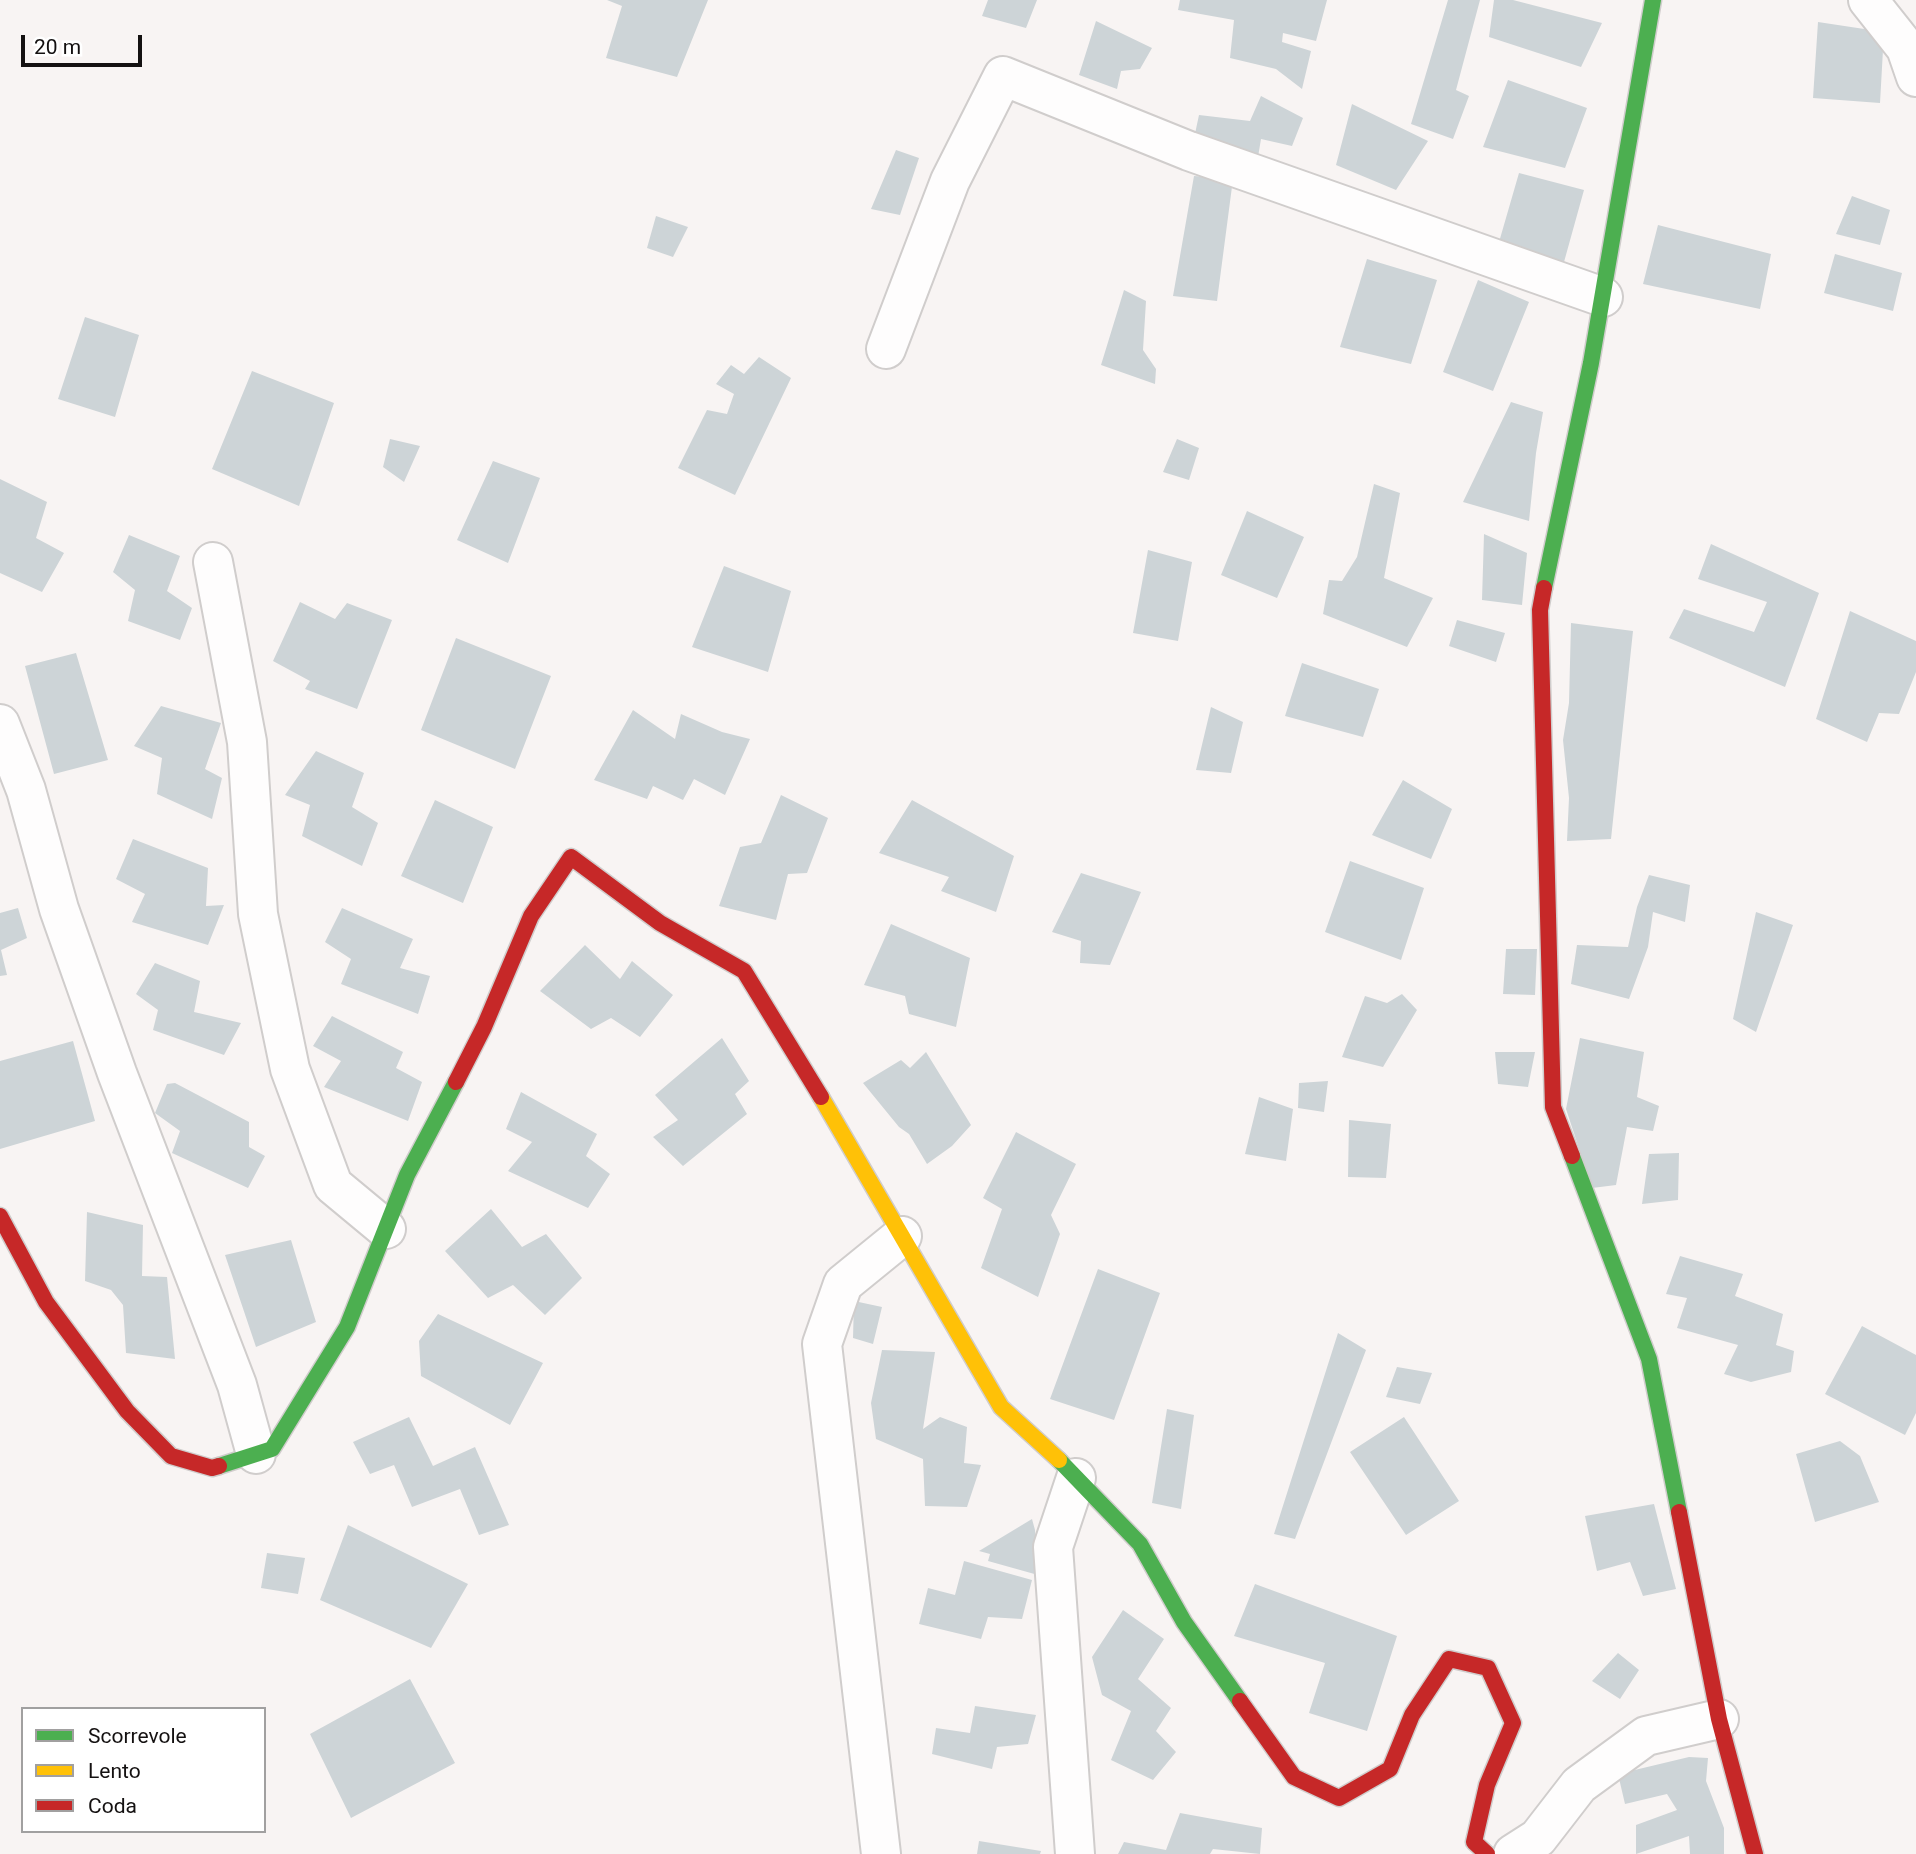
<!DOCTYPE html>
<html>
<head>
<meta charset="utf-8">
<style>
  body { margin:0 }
  #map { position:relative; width:1916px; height:1854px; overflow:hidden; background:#f8f4f3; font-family:Roboto,sans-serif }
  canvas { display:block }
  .legend { position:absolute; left:21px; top:1707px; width:245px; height:126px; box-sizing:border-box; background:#fff; border:2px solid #a1a0a0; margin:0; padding:9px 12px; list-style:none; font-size:21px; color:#141111 }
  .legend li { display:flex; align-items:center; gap:14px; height:35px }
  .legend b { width:35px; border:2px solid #a1a0a0 }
  .scale { position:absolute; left:21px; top:35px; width:121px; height:32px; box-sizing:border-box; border:4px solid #141111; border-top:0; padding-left:9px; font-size:21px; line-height:24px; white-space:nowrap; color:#141111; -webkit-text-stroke:5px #fff; paint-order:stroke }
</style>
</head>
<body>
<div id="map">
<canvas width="1916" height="1854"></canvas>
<ul class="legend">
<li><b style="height:9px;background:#4caf50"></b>Scorrevole</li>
<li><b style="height:9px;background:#ffc107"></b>Lento</li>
<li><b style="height:9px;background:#c62828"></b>Coda</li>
</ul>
<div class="scale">20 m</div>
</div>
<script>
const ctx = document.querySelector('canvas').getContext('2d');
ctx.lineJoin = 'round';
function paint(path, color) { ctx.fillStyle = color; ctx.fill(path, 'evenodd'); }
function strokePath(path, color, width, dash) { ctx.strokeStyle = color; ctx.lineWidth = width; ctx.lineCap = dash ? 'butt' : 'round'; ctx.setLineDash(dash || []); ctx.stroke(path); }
paint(new Path2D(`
  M607,0H708L677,77L606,58L622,6Z
  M988,0H1037L1026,28L982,16Z
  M1180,0H1327L1316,41L1283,33L1282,42L1311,51L1302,89L1276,69L1230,58L1234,20L1178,10Z
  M1448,0H1480L1456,90L1469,96L1453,139L1411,124Z
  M1494,0H1513L1602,23L1581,67L1489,37Z
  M1096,21L1152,48L1140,69L1121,71L1117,89L1079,75Z
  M1818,22L1884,32L1880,103L1813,98Z
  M1508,80L1587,108L1565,168L1483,147Z
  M1261,96L1303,118L1292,146L1261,139L1258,157L1193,143L1199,115L1250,121Z
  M1352,104L1428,141L1396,190L1336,165Z
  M896,150L919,158L900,215L871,209Z
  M1519,173L1584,190L1564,262L1497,249Z
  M1194,176L1233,179L1217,301L1173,296Z
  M1852,196L1890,210L1880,245L1836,234Z
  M656,216L688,227L673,257L647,248Z
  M1658,225L1771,254L1760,309L1643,284Z
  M1835,254L1902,273L1893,311L1824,293Z
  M1367,259L1437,280L1411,364L1340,347Z
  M1478,280L1529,302L1493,391L1443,372Z
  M1124,290L1146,301L1143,350L1156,369L1155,384L1101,365Z
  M85,317L139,335L115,417L58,399Z
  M759,357L791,378L735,495L678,468L707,410L727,414L734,394L716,384L731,365L744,374Z
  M252,371L334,403L299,506L212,469Z
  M1511,402L1543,412L1536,453L1529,521L1463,502Z
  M390,439L420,446L404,482L383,467Z
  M1177,439L1199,448L1189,480L1163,472Z
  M493,461L540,478L508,563L457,540Z
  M0,479L47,502L36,538L64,553L42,592L0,573Z
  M1374,484L1400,493L1384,578L1433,598L1407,647L1323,614L1329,580L1342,581L1357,557Z
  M1247,511L1304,537L1277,598L1221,575Z
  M1484,534L1527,553L1522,605L1482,600Z
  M129,535L180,556L167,591L192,608L180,640L128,621L135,590L113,572Z
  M1711,544L1819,593L1785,687L1669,638L1684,609L1754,632L1767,602L1698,579Z
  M1148,550L1192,562L1178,641L1133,633Z
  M724,566L791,591L768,672L692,647Z
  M300,602L335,619L347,603L392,620L357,709L305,689L310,681L273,661Z
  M1850,611L1916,641V672L1899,714L1879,713L1867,742L1816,719Z
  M1457,620L1505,633L1496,662L1449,646Z
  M1571,623L1633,631L1611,839L1567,841L1569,798L1563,740L1569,703Z
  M456,638L551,676L515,769L421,730Z
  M76,653L108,760L54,774L25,666Z
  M1302,663L1379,689L1363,737L1285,716Z
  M161,706L221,723L205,769L222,778L212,819L157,794L162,758L134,746Z
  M1211,707L1243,722L1231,773L1196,770Z
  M633,710L675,739L681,714L722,732L750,739L725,795L694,779L683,800L653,786L647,799L594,780Z
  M316,751L364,773L352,807L378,823L362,866L302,836L310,805L285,795Z
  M1403,780L1452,809L1431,859L1372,835Z
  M781,795L828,818L807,873L788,874L776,920L719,906L740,847L761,843Z
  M435,800L493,827L463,903L401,876Z
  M912,800L1014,856L996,912L941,891L949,877L879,853Z
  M133,839L208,868L206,906L224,905L208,945L132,922L145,894L116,879Z
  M1350,861L1424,888L1401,960L1325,932Z
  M1081,873L1141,892L1110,965L1080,963L1081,941L1052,932Z
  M1649,875L1690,885L1685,922L1653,912L1648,947L1629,999L1571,984L1577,945L1628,947L1637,907Z
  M18,908L27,938L1,950L7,975L0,976V913Z
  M342,908L413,939L400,968L430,976L418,1014L341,984L351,959L325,942Z
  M1756,912L1793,925L1756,1032L1733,1019Z
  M891,924L970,958L956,1027L909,1014L905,996L864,985Z
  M585,945L620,979L632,961L673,995L640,1037L611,1018L591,1029L540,991Z
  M1506,949H1537L1535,995L1503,994Z
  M155,963L200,981L194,1012L241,1023L224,1055L153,1030L158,1010L136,994Z
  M1402,994L1417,1010L1383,1067L1342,1057L1365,996L1387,1003Z
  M332,1016L403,1052L396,1068L422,1082L408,1121L324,1087L341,1061L313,1046Z
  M722,1038L749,1081L735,1094L747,1114L683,1166L653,1137L678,1120L655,1095Z
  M1580,1038L1644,1052L1637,1097L1659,1106L1653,1131L1627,1127L1616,1185L1592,1188L1566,1109Z
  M73,1041L95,1121L0,1149V1061Z
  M926,1052L971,1125L952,1146L927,1164L909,1134L899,1127L863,1083L901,1060L910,1068Z
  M1495,1052H1535L1528,1087L1498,1084Z
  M1328,1081L1324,1112L1298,1108L1299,1083Z
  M175,1083L249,1122V1147L265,1156L248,1188L172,1153L180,1131L155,1113L167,1084Z
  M521,1092L597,1134L586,1156L610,1174L588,1208L508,1171L532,1142L506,1129Z
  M1259,1097L1293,1109L1286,1161L1245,1154Z
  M1349,1120L1391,1124L1386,1178L1348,1177Z
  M1016,1132L1076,1164L1051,1215L1060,1234L1038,1297L981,1268L1002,1209L983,1198Z
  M1679,1153L1678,1200L1642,1204L1649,1154Z
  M491,1209L522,1247L546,1234L582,1278L545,1315L513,1285L488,1298L445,1251Z
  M87,1212L143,1225L142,1276L167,1277L175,1359L126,1353L123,1305L111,1290L85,1281Z
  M291,1240L316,1322L256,1347L225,1255Z
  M1680,1256L1743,1274L1735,1296L1783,1314L1776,1345L1794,1351L1791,1372L1751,1382L1724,1374L1738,1345L1677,1328L1687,1298L1666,1294Z
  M1098,1269L1160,1293L1114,1420L1050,1399Z
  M854,1301L882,1307L873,1344L853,1338Z
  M438,1314L543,1363L510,1425L421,1376L419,1341Z
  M1862,1326L1916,1355V1413L1905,1435L1825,1394Z
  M1338,1333L1366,1350L1295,1539L1274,1534Z
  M882,1350L935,1352L923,1429L940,1417L967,1427L964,1463L981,1465L967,1507L925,1506L923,1459L876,1439L871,1403Z
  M1397,1367L1432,1373L1420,1404L1386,1397Z
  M1167,1409L1194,1415L1181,1509L1152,1503Z
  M409,1417L433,1466L475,1447L509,1525L479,1535L460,1489L412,1507L394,1465L370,1474L353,1442Z
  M1404,1417L1459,1501L1406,1535L1350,1452Z
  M1840,1441L1860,1456L1879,1502L1815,1522L1796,1454Z
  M1654,1504L1676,1589L1643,1596L1630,1562L1597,1571L1585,1516Z
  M1032,1519L1035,1530L1038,1575L988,1561L990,1554L979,1551Z
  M348,1525L468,1584L431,1648L320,1600Z
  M267,1553L305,1558L298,1594L261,1588Z
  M964,1561L1032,1580L1022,1619L988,1617L981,1639L919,1624L928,1588L955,1595Z
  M1255,1584L1397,1636L1367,1731L1309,1713L1325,1663L1234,1636Z
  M1123,1610L1164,1639L1138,1679L1171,1708L1156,1731L1176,1752L1153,1780L1111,1760L1131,1711L1102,1695L1092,1657Z
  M1618,1653L1639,1670L1620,1699L1592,1681Z
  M410,1679L455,1763L351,1818L310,1734Z
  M975,1706L1036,1715L1028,1744L997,1747L992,1769L932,1754L936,1728L970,1733Z
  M1689,1757L1708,1758L1706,1781L1724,1828V1854H1690L1689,1836L1636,1854V1825L1677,1810L1667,1794L1625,1804L1618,1774Z
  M1180,1813L1262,1828L1260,1854L1213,1849L1210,1854H1118L1124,1842L1166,1850Z
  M979,1841L1041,1851L1040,1854H977Z`), '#cdd4d7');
const street = new Path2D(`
  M1868,0L1906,48L1916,77
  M886,349L950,181L1003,76L1189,151L1603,297
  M213,562L247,742L258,914L290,1069L333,1185L386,1229
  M0,724L26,790L59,909L117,1073L237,1385L256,1454
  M881,1854L822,1344L843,1284L902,1236
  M1075,1854L1053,1547L1076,1478
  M1513,1854L1538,1838L1579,1785L1646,1736L1719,1719`);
const fast = new Path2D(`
  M1544,588L1591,363L1653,0
  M1572,1156L1649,1359L1679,1512
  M1059,1460L1140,1544L1184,1622L1240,1701
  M219,1466L272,1449L347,1327L407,1175L456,1082`);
const slow = new Path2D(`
  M821,1097L1001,1407L1059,1460`);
const jam = new Path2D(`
  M1544,588L1540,610L1553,1107L1572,1156
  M456,1082L484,1027L531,916L571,857L660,923L744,971L821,1097
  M0,1216L46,1302L127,1411L171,1456L212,1468L219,1466
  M1679,1512L1719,1719L1755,1854
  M1240,1701L1294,1777L1339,1798L1390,1769L1412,1715L1449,1659L1488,1668L1513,1723L1487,1785L1474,1842L1487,1854`);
strokePath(street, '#d0cdcc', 42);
strokePath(fast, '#d0cdcc', 19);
strokePath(slow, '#d0cdcc', 19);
strokePath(jam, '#d0cdcc', 19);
strokePath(street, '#fefdfd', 38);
strokePath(fast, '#4caf50', 16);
strokePath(slow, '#ffc107', 16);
strokePath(jam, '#c62828', 16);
</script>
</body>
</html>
